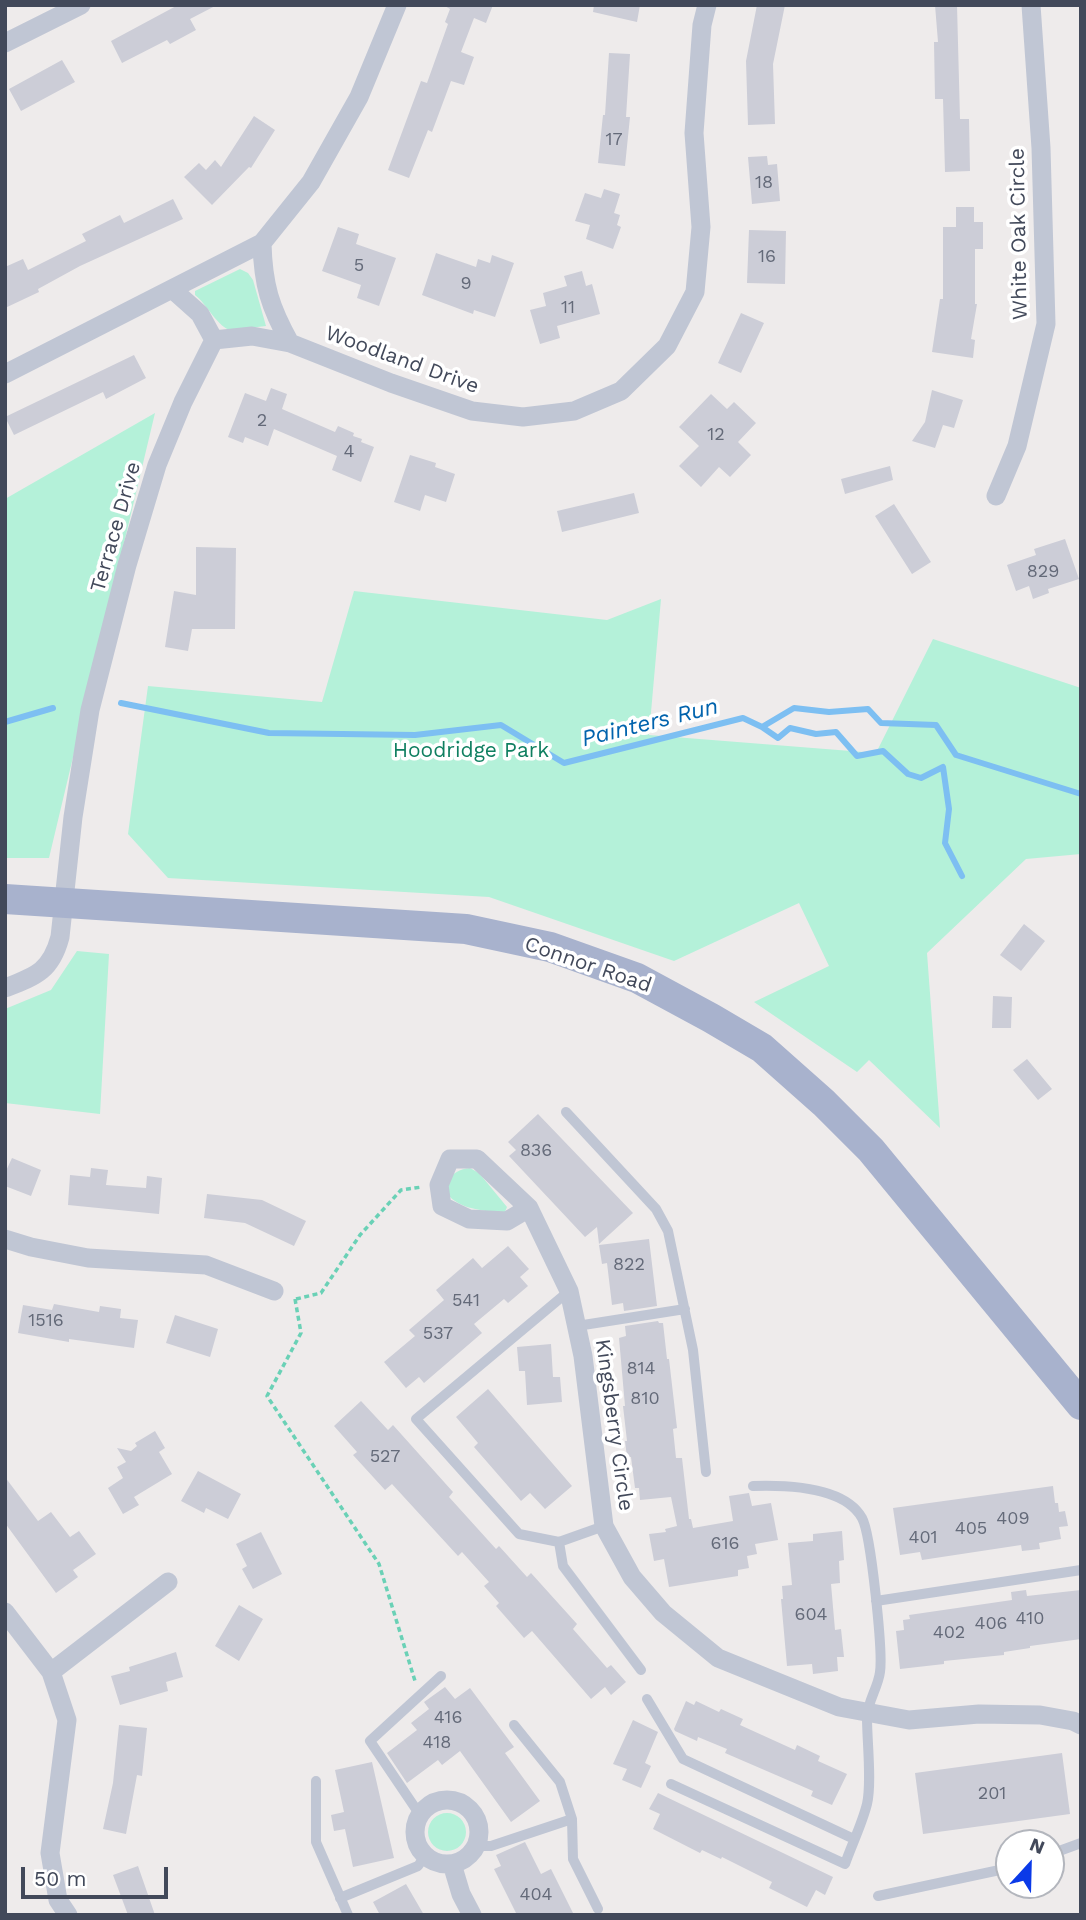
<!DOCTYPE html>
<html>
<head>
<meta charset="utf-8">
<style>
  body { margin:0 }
  #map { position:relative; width:1086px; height:1920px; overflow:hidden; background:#eeebeb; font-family:"Work Sans",sans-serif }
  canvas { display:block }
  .frame { position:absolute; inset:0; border:7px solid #42495a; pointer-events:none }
  .north { position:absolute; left:995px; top:1829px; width:70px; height:70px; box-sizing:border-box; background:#fff; border:2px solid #b3b6bd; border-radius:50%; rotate:22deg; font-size:19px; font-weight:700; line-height:28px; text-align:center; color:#42495a }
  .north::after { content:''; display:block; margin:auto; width:24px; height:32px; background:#0b3ae8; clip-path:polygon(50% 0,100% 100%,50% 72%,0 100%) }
  .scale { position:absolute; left:21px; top:1867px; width:147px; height:32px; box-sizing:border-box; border:4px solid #42495a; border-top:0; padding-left:9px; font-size:21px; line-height:24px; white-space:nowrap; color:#42495a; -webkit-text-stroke:5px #fff; paint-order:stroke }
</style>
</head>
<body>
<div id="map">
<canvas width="1086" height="1920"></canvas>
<div class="frame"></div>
<div class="north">N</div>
<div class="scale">50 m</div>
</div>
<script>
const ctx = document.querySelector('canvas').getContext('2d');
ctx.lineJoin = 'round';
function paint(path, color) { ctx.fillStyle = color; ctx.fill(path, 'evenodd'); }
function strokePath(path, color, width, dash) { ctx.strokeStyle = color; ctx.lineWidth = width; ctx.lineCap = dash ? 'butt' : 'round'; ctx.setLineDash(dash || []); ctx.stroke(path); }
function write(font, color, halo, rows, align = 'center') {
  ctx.font = font + ' "Work Sans",sans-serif'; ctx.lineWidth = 7; ctx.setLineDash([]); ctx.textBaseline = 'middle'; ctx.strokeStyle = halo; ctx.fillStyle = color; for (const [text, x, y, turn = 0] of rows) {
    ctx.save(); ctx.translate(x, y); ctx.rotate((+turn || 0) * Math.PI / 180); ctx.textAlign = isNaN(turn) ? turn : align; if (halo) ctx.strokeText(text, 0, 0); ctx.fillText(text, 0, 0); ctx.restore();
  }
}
paint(new Path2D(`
  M240,269L248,273L253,280L266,326C255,327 242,330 231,330C219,329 206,303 195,295V291Z
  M155,413L49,858H5V499Z
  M354,591L607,620L661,599L649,735L876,753L933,639L1081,688V854L1026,859L927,953L940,1128L869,1060L857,1072L754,1002L829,966L799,903L674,961L489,897L168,878L128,834L148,686L322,702Z
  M77,951L109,954L100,1114L5,1103V1009L51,990Z
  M470,1168L479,1173L507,1207L504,1214C490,1211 467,1210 455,1201C437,1189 450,1169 470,1168Z
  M428 1832a19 19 0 1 1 38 0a19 19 0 1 1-38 0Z`), '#b4f1d9');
strokePath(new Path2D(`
  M121,703L269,733L415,735L501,725L564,763L743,718L762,727L794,708L829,712L868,709L881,723L936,725L956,755L1081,794
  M5,722L53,708
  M762,727L778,738L790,728L816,734L836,732L857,756L883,751L908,774L921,778L943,767L949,809L945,843L962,876`), '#7dbff2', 6);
paint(new Path2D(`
  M178,5H217L190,19L196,30L170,44L167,40L122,63L111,41Z
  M443,5H493L486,23L474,18L461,52L474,57L464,85L451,81L432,132L428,130L409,178L388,170L421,81L427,83L448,24L445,22L450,9Z
  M594,5H640L637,22L593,12Z
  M757,5H785L773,64L775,124L748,125L746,61Z
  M935,5H957L960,119H969L970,171L945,172L943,99H935L934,42H938Z
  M609,53L630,54L626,117H630L625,166L598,163L603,115H605Z
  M62,60L75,82L21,111L9,89Z
  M254,116L275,130L251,168L249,167L212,205L184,177L199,163L206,170L215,160L221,167Z
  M767,156L768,165L777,164L780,201L752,204L748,157Z
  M604,189L620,194L614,213L620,215L617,225L621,227L613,249L586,239L590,225L575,221L585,193L601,198Z
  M173,199L183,219L80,266L38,289L39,292L5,308V267L23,259L28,270L86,241L82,234L120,215L124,223Z
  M956,207H974V222H983V249H975V304H977L971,339L975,340L973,358L932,352L940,299H943V227H956Z
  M338,227L359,234L356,244L396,258L379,306L357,298L361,285L322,271Z
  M749,230L786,231L785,284L747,283Z
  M436,253L476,267L478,259L490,263L492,255L514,263L495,317L474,310L473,314L422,295Z
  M582,271L586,286L592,284L600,314L557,326L560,338L540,344L530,310L546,306L543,293L567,286L564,276Z
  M741,313L764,323L741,373L718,363Z
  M134,355L146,378L106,399L103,392L14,435L5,417Z
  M271,388L287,394L282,409L335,432L338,426L354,433L353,436L362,439L361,442L374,447L361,482L332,470L337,456L274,429L268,446L245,437L243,443L228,437L245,393L266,401Z
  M932,390L963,400L954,428L943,425L935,448L912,441L925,422Z
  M711,394L727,409L734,402L756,423L738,442L751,455L730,477L719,467L701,487L679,466L699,446L679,427Z
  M410,455L436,463L435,467L455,474L446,502L425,495L420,511L394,502Z
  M890,466L893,480L845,494L841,479Z
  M634,493L639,513L562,532L557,511Z
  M894,504L931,562L912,574L875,516Z
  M1065,539L1079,579L1048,589L1049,593L1033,599L1029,586L1016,591L1007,565L1036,555L1034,549Z
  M196,547L236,548L235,629H192L188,651L165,647L174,591L196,595Z
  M1024,924L1045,941L1021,971L1000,955Z
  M993,996L1012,997L1011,1028H992Z
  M1027,1059L1052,1089L1038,1100L1013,1070Z
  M538,1114L633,1213L599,1244L597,1227L585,1237L509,1156L516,1150L508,1142Z
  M12,1158L41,1170L31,1196L5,1186V1173Z
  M91,1168L108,1170L106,1185L146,1188L147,1176L162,1178L159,1214L68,1205L70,1175L90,1177Z
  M207,1194L262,1200L306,1221L294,1246L245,1223L204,1218Z
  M649,1239L657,1306L624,1311L623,1303L612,1305L607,1263L602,1264L599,1245Z
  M508,1246L529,1269L520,1277L528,1286L508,1303L504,1299L474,1324L482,1333L424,1383L419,1377L406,1388L384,1362L415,1336L409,1330L444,1300L436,1290L473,1258L482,1268Z
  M54,1304L99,1312L100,1306L121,1309L120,1318L138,1320L134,1348L69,1339V1342L18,1333L23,1305L52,1310Z
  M175,1315L218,1329L210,1357L166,1343Z
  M658,1321L659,1323H663L667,1359H669L677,1428L673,1429L676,1458H682L689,1519H691L693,1528L733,1521L729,1496L749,1493L752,1506L771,1503L778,1540L755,1544L757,1554L747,1556L749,1568L738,1570V1576L669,1587L664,1559L654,1561L649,1534L666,1532L665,1529L677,1526L671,1497L640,1500L639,1488H635L631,1457H627L625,1441H627L623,1406H625L619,1338L626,1336L625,1326Z
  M551,1344L553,1377H560L562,1402L527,1405L525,1371H519L517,1347Z
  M488,1389L572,1486L545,1509L530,1493L521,1501L474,1447L478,1443L456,1417Z
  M361,1401L388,1430L393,1425L453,1492L449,1497L496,1549L499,1546L527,1577L531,1573L577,1624L573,1629L607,1668L611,1665L626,1682L611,1695L605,1687L591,1699L532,1631L524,1638L496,1606L499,1603L484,1586L489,1582L462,1552L458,1556L392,1484L385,1490L353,1455L357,1452L334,1426Z
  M155,1431L165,1448L159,1452L172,1474L134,1497L139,1505L123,1514L108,1488L123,1478L117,1467L126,1462L117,1448L131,1451L137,1446L135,1443Z
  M198,1471L241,1494L228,1519L206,1508L204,1513L181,1501Z
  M5,1477L38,1521L51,1512L70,1537L79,1531L96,1554L73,1570L78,1577L56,1593L5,1523Z
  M1053,1486L1055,1503H1058L1059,1512L1065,1511L1068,1526L1059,1527L1061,1539L1039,1543L1040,1549L1022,1551L1021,1545L922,1560L920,1552L900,1555L893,1508Z
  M842,1531L844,1560L839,1561L840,1583L831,1584L835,1630L841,1629L844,1657H837L838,1671L813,1674L812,1664L787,1666L781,1599H783L782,1586L792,1585L788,1543L813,1541V1534Z
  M261,1532L282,1574L253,1589L242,1569L247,1566L236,1544Z
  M1026,1590L1027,1596L1081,1590V1639L1030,1646V1648L1004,1652V1655L944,1661V1664L900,1669L896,1631L904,1630L903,1620L910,1619L909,1615L1012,1600L1011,1592Z
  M239,1605L263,1619L239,1661L215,1646Z
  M176,1652L183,1677L166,1682L168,1691L120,1705L111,1676L130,1671L129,1667Z
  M445,1687L455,1699L470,1688L514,1747L505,1753L540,1801L511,1822L460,1751L442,1765L438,1760L407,1783L387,1753L417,1730L411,1723L429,1709L424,1702Z
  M686,1701L694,1705L696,1701L719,1712L721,1709L743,1719L740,1725L795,1750L797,1745L820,1756L818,1761L847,1774L832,1805L811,1796L813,1791L725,1753L727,1749L698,1737L697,1741L675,1731L674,1729Z
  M633,1720L658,1732L645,1763L651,1766L641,1788L622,1780L627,1769L613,1764Z
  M119,1725L147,1728L142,1776L137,1775L126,1834L103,1829L113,1783Z
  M1062,1753L1070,1814L923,1834L915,1773Z
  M372,1762L394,1858L353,1867L345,1829L334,1831L331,1815L344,1812L335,1770Z
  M658,1793L833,1877L825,1895L816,1890L807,1907L769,1888L772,1882L722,1857L721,1859L702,1850L700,1853L653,1829L660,1814L649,1809Z
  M525,1842L541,1874L551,1869L574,1915H517L494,1869L501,1866L496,1855Z
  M138,1866L155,1915H128L113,1875Z
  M406,1884L424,1915H380L373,1902Z`), '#cccdd7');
strokePath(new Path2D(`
  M295,1299L301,1333L267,1396L379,1564L415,1681
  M296,1299L321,1293L360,1235L401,1190L422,1187`), '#6ad1b6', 3.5, [5, 3.5]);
strokePath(new Path2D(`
  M566,1112L656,1209L668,1231L693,1350L706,1472
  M569,1291L416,1419L519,1534L559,1542L563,1566L641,1670
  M577,1326L685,1309
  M559,1542L604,1526
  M876,1601L1081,1570
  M647,1699L683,1759L854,1839
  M514,1725L560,1782L572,1819L573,1859L598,1909
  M316,1781V1842L348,1915
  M671,1784L845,1864C852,1844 862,1824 867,1804C872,1783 867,1741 867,1718C867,1702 878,1688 880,1672C883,1652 871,1534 862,1518C844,1486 784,1485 753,1486
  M420,1815L370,1741L441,1676
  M477,1846H491L572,1819
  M1051,1854L1081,1843
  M878,1896L1009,1868
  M340,1898L418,1866L425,1856`), '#c0c6d4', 10);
strokePath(new Path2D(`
  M5,43L81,5
  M262,243C263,285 270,307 290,343
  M172,289L200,314L214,340
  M214,340L252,336L290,343L391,383L472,411L523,417L574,411L621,391L667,346L695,292L701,227L694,133L702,25L707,5
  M5,374L262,243L311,182L359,97L397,5
  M996,496L1017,446L1046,324L1041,148L1031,5
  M5,988C36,976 51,971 60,937L73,817L90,710L127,565L157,465L183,402L214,340
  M529,1208L507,1221L469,1219L442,1206L439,1185L450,1159H477L529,1208L569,1291L583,1356L604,1526L632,1577L663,1613L718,1658L839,1707L909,1720L979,1714L1040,1715L1073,1721L1081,1725
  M5,1239L31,1247L88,1258L206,1265L274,1291
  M5,1612L51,1672L67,1720L50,1853L58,1900L68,1915
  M51,1672L168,1582
  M415 1832a32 32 0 1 1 64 0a32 32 0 1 1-64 0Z
  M452,1864L461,1894L472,1915`), '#c0c6d4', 19);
strokePath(new Path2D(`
  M5,899L466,929L550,947L637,978L711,1018L762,1048L824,1103L871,1150L1081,1405`), '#a8b2cd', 30);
write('18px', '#646a79', null, [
  ["17",614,140],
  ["18",764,183],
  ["16",767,257],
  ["5",359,266],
  ["9",466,284],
  ["11",568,308],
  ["2",262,421],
  ["12",716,435],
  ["4",349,452],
  ["829",1043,572],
  ["836",536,1151],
  ["822",629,1265],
  ["541",466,1301],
  ["1516",46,1321],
  ["537",438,1334],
  ["814",641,1369],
  ["810",645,1399],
  ["527",385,1457],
  ["409",1013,1519],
  ["405",971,1529],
  ["401",923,1538],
  ["616",725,1544],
  ["604",811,1615],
  ["410",1030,1619],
  ["406",991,1624],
  ["402",949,1633],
  ["416",448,1718],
  ["418",437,1743],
  ["201",992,1794],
  ["404",536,1895]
]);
write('21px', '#42495a', '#fff', [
  ["White Oak Circle",1019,234,-91],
  ["Woodland Drive",402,360,20],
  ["Terrace Drive",116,527,-74],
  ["Connor Road",588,965,19],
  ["Kingsberry Circle",614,1425,82]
]);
write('21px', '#0f7f60', '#fff', [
  ["Hoodridge Park",471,751]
]);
write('italic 23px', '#0163ad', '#fff', [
  ["Painters Run",650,723,-14]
]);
</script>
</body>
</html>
